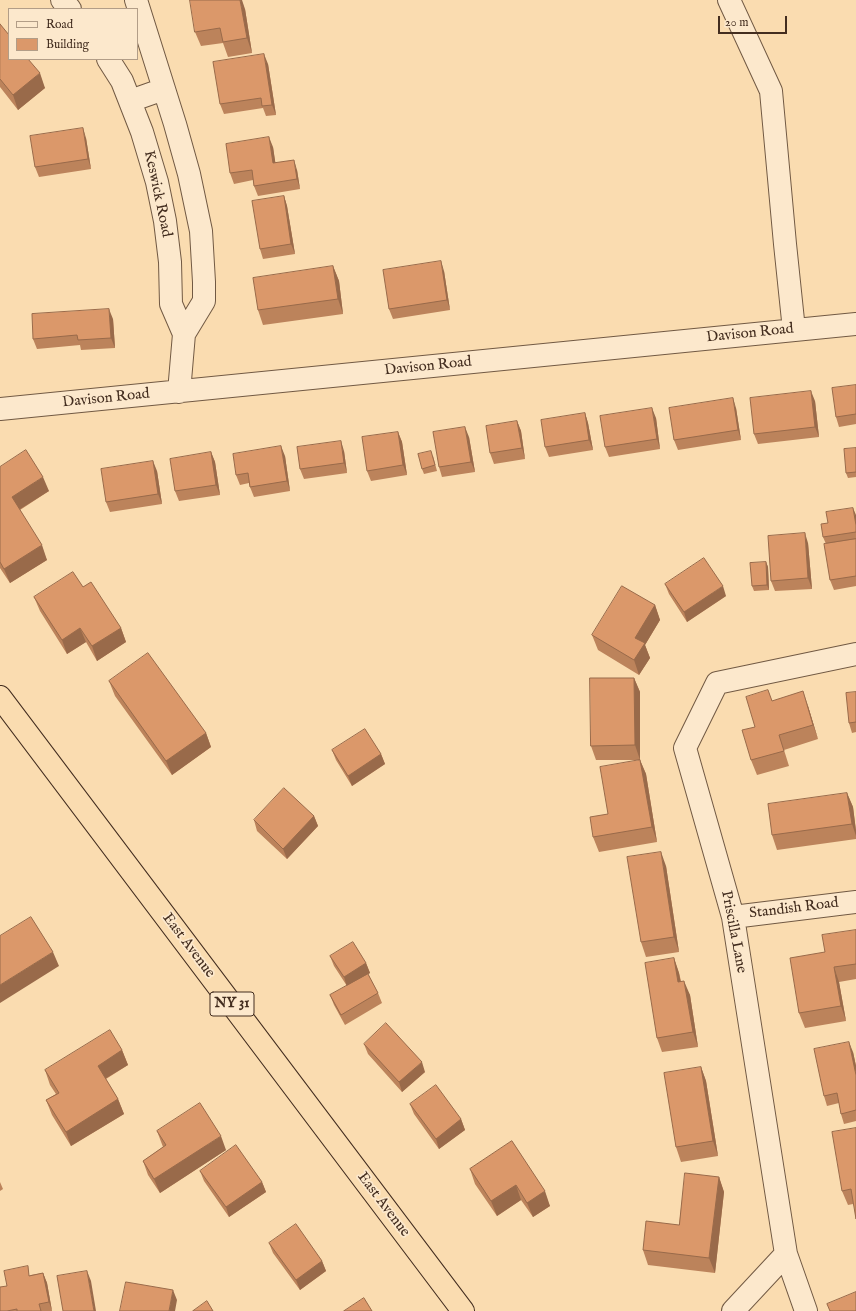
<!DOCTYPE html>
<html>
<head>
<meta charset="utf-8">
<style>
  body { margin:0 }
  #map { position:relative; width:856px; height:1311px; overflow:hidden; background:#fadcb0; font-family:"IM FELL English",serif }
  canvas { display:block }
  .legend { position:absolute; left:8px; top:8px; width:130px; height:52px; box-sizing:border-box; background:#fce8cc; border:1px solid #b29d87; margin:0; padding:5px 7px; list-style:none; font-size:12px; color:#432d1f }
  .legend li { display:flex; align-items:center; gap:8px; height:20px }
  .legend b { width:20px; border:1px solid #b29d87 }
  .scale { position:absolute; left:718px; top:16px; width:69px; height:18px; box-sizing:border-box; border:2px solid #432d1f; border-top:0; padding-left:5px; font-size:12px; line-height:14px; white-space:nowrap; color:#432d1f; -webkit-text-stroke:3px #fce8cc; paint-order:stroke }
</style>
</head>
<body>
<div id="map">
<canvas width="856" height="1311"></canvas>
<ul class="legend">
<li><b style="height:5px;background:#fce8cc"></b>Road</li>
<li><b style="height:11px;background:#db986a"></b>Building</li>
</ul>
<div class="scale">20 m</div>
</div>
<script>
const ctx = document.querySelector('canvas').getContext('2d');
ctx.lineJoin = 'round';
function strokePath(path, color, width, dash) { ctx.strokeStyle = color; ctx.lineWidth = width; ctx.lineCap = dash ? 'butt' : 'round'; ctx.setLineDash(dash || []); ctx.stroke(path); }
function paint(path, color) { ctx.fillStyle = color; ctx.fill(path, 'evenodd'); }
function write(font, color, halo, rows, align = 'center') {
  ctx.font = font + ' "IM FELL English",serif'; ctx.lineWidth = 3.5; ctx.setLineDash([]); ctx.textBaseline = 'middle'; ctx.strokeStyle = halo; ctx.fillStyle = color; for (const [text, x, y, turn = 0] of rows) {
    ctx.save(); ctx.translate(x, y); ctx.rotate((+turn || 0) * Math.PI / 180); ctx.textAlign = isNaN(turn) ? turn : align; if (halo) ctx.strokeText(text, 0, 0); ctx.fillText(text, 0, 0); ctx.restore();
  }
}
const minor = new Path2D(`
  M62,0L70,9
  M136,0L175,124L189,174L201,231L204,282V301L184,334
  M729,0L771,91L785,244L794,330
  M108,59L122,81L142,132L157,182L165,221L170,262L171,304L184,334L179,392
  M130,101L164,89
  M0,409L856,324
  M733,917L856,902
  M786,1254L806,1311
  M733,1311L786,1254L733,917L685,748L717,683L856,654`);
const highway = new Path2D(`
  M0,697L463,1311`);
strokePath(minor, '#715943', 24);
strokePath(highway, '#432d1f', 24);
strokePath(minor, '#fce8cc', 22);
strokePath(highway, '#fadcb0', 22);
paint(new Path2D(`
  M245,9L252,53L228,57L223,43L201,46L195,32Z
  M0,24L45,88L18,110L0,87Z
  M268,64L276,115L266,116L263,108L224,114L220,104Z
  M86,138L91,169L39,177L35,167Z
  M273,147L275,162L297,170L300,189L258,196L254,186L253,180L234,184L230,173Z
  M284,196L287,206L295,254L263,259L260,249Z
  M333,266L339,281L343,314L263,325L258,310Z
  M444,271L450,310L393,319L389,309Z
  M113,319L115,348L81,350L80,345L37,349L33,339Z
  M856,385V424L839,427L836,417Z
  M815,401L819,437L758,444L754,434Z
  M736,408L741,440L678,450L674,440Z
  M585,413L588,423L593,450L549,457L545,447Z
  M656,418L660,449L609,457L605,447Z
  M517,421L521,431L525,459L494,464L490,453Z
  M398,432L402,442L407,475L371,481L367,471Z
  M469,437L475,472L442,477L439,467Z
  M856,448V477L848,478L846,473Z
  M344,451L347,473L304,479L300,469Z
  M211,452L215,462L220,495L179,501L175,491Z
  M285,456L290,491L254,497L250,487L249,483L240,485L236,475Z
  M433,456L437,471L424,474L422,469Z
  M0,467L49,491L20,510L47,560L10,583L0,568Z
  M157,471L162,504L110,512L106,502Z
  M856,515V586L834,590L830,580L826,544L823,537L828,523Z
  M808,543L812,589L775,591L771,581Z
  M766,562L768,567L769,590L754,591L752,586Z
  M665,584L726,596L687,622L669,594Z
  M83,587L121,628L126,642L97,661L86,642L67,654L40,611L34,597Z
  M655,605L660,620L645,645L650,658L639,675L598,650L592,635Z
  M634,678L640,692V760L646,774L657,842L599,852L593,837L608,814L638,760H596L591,746Z
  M109,681L206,733L211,747L172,775L115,696Z
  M768,690L772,701L808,706L818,739L784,750L789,766L757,775L751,760L755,727Z
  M856,692V732L852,733L849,723Z
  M332,750L381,754L385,764L352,786L336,760Z
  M847,793L853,807L856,831V839L777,850L772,835Z
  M314,816L318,826L287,859L257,831L254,820Z
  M666,866L679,952L646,957L641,942Z
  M856,930V979L839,982L846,1021L805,1028L799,1013L825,952Z
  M330,956L366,963L370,973L368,974L378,993L382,1003L345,1025L334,1005L330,995L347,986L334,966Z
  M674,958L679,973L681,981L690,995L698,1047L662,1052L657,1038Z
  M364,1044L425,1072L402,1092L368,1054Z
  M122,1050L128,1065L106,1079L118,1099L124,1114L71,1146L52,1115L46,1100L56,1094L50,1085L45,1070Z
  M853,1052L856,1066V1121L844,1124L841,1114L839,1103L827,1106L824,1096Z
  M701,1067L706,1081L718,1156L681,1162L676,1147Z
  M410,1104L461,1119L465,1130L439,1149L414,1114Z
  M856,1128L853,1204L848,1205L842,1191Z
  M157,1131L226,1150L160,1193L148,1175L143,1161L163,1147Z
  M512,1141L550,1206L533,1217L521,1200L497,1216L475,1184L470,1169Z
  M200,1171L262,1182L266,1192L229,1217L204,1181Z
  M719,1177L724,1192L715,1273L648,1265L643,1250L679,1225Z
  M0,1182L3,1189L0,1191Z
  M269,1243L322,1261L326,1271L300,1290L273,1253Z
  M43,1273L47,1283L52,1311H0L7,1286L31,1275Z`), '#bc835b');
paint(new Path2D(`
  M240,0H242L245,9L252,53L247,38Z
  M264,54L268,64L276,115L272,105Z
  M40,73L45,88L18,110L13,95Z
  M83,128L86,138L91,169L88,159Z
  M269,137L273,147L277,173L273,163Z
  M294,160L297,170L300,189L297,179Z
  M284,196L287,206L295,254L291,244Z
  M441,261L444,271L450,310L447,300Z
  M333,266L339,281L343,314L338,299Z
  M109,309L113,319L115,348L111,338Z
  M811,391L815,401L819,437L815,427Z
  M733,398L736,408L741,440L738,430Z
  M652,408L656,418L660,449L657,439Z
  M585,413L588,423L593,450L589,440Z
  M517,421L521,431L525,459L522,448Z
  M465,427L469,437L475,472L471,462Z
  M398,432L402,442L407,475L403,465Z
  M341,441L344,451L347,473L344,463Z
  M281,446L285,456L290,491L287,481Z
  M211,452L215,462L220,495L216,485Z
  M153,461L157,471L162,504L158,494Z
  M43,477L49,491L17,511L12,497Z
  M853,508L856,515V525Z
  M805,533L808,543L812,589L808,578Z
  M42,545L47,560L10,583L4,569Z
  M766,562L768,567L769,590L767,585Z
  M723,586L726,596L687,622L684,612Z
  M655,605L660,620L645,645L650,658L639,675L634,660L635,638Z
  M80,628L86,642L67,654L62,640Z
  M121,628L126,642L97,661L92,646Z
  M634,678L640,692V760L635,745Z
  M803,691L808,706L818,739L813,725Z
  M206,733L211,747L172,775L166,761Z
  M381,754L385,764L352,786L348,776Z
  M640,760L646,774L657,842L652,827Z
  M847,793L853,807L856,831V836L852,824Z
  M314,816L318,826L287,859L283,849Z
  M661,852L666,866L679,952L674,937Z
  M53,952L59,966L0,1003V985Z
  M674,958L679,973L683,996L678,982Z
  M366,963L370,973L347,987L344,977Z
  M834,967L839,982L846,1021L841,1006Z
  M684,981L690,995L698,1047L693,1032Z
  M849,1042L853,1052L856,1066V1075Z
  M122,1050L128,1065L103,1080L98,1066Z
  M422,1062L425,1072L402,1092L399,1082Z
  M701,1067L706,1081L718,1156L713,1141Z
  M118,1099L124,1114L71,1146L66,1132Z
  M461,1119L465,1130L439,1149L436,1139Z
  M221,1136L226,1150L160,1193L154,1179Z
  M719,1177L724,1192L715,1273L709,1258Z
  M262,1182L266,1192L229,1217L226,1207Z
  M516,1185L521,1200L497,1216L491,1201Z
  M545,1191L550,1206L533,1217L527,1203Z
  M322,1261L326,1271L300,1290L296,1280Z
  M87,1271L91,1281L96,1311H94Z
  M43,1273L47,1283L52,1311L49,1302Z
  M173,1290L177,1300L175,1311H169Z`), '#996a4a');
const building = new Path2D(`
  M190,0H240L247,38L223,42L220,28L195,32Z
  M0,24L9,35V59H28L40,73L13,95L0,79Z
  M264,54L272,105L262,106L261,98L220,104L213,62Z
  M83,128L88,159L35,167L30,136Z
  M269,137L273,163L294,160L297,179L254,186L252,170L230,173L226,144Z
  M284,196L291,244L260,249L252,201Z
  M441,261L447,300L389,309L383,270Z
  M333,266L338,299L258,310L253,278Z
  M109,309L111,338L78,340L77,335L33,339L32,314Z
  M856,385V414L836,417L832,388Z
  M811,391L815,427L754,434L750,398Z
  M733,398L738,430L674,440L669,408Z
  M652,408L657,439L605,447L600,416Z
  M585,413L589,440L545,447L541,420Z
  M517,421L522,448L490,453L486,426Z
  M465,427L471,462L439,467L433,432Z
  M398,432L403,465L367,471L362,437Z
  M341,441L344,463L300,469L297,447Z
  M281,446L287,481L250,487L248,473L236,475L233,454Z
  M856,448V472L846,473L844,449Z
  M26,450L43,477L12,497L42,545L4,569L0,562V467Z
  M431,451L435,465L422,469L418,454Z
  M211,452L216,485L175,491L170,459Z
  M153,461L158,494L106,502L101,469Z
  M853,508L856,525V532L823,537L821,524L828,523L826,512Z
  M805,533L808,578L771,581L768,536Z
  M856,539V576L830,580L824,544Z
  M704,558L723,586L684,612L665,584Z
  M766,562L767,585L752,586L750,563Z
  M73,572L83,587L91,582L121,628L92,646L80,628L62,640L34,597Z
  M622,586L655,605L635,638L645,643L634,660L592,635Z
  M148,653L206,733L166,761L109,681Z
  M590,678H634L635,745L591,746Z
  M768,690L772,701L803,691L813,725L779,735L784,751L751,760L742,730L755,727L746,697Z
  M856,692V722L849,723L846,693Z
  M365,729L381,754L348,776L332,750Z
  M640,760L652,827L593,837L590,817L608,814L600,767Z
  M284,788L314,816L283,849L254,820Z
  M847,793L852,824L772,835L768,804Z
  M661,852L674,937L641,942L627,857Z
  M31,917L53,952L0,985V936Z
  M856,930V964L834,967L841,1006L799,1013L790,958L825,952L822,935Z
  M353,942L366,963L344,977L330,956Z
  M674,958L678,982L684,981L693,1032L657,1038L645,963Z
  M368,974L378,993L341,1015L330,995Z
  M386,1023L422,1062L399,1082L364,1044Z
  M110,1030L122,1050L98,1066L118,1099L66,1132L46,1100L59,1093L45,1070Z
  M849,1042L856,1075V1110L841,1114L837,1093L824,1096L814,1049Z
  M701,1067L713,1141L676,1147L664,1073Z
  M436,1085L461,1119L436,1139L410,1104Z
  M200,1103L221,1136L154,1179L143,1161L166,1145L157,1131Z
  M856,1128V1219L851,1189L842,1191L832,1132Z
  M512,1141L545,1191L527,1203L516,1185L491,1201L470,1169Z
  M236,1145L262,1182L226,1207L200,1171Z
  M685,1173L719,1177L709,1258L643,1250L646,1221L679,1225Z
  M296,1224L322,1261L296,1280L269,1243Z
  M28,1266L29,1276L43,1273L49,1302L39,1304L41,1311H17V1309L7,1311H0V1287L7,1286L4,1271Z
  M87,1271L94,1311H63L57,1276Z
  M126,1282L173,1290L169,1311H120Z
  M856,1292V1311H830L827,1304Z
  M364,1298L372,1311H344Z
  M207,1301L213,1311H193Z`);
paint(building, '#db986a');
strokePath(building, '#996a4a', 1);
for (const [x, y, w] of [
  [232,1004,44]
]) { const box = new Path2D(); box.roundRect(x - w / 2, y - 12, w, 24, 3); ctx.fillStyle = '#fce8cc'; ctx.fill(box); strokePath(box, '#432d1f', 1); }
write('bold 14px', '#432d1f', null, [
  ["NY 31",232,1004]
]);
write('15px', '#432d1f', '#fce8cc', [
  ["Keswick Road",157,194,78],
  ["Davison Road",750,334,-6],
  ["Davison Road",428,367,-6],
  ["Davison Road",106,399,-6],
  ["Standish Road",794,909,-7],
  ["Priscilla Lane",733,932,79],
  ["East Avenue",188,946,53],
  ["East Avenue",383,1205,53]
]);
</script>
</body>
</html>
